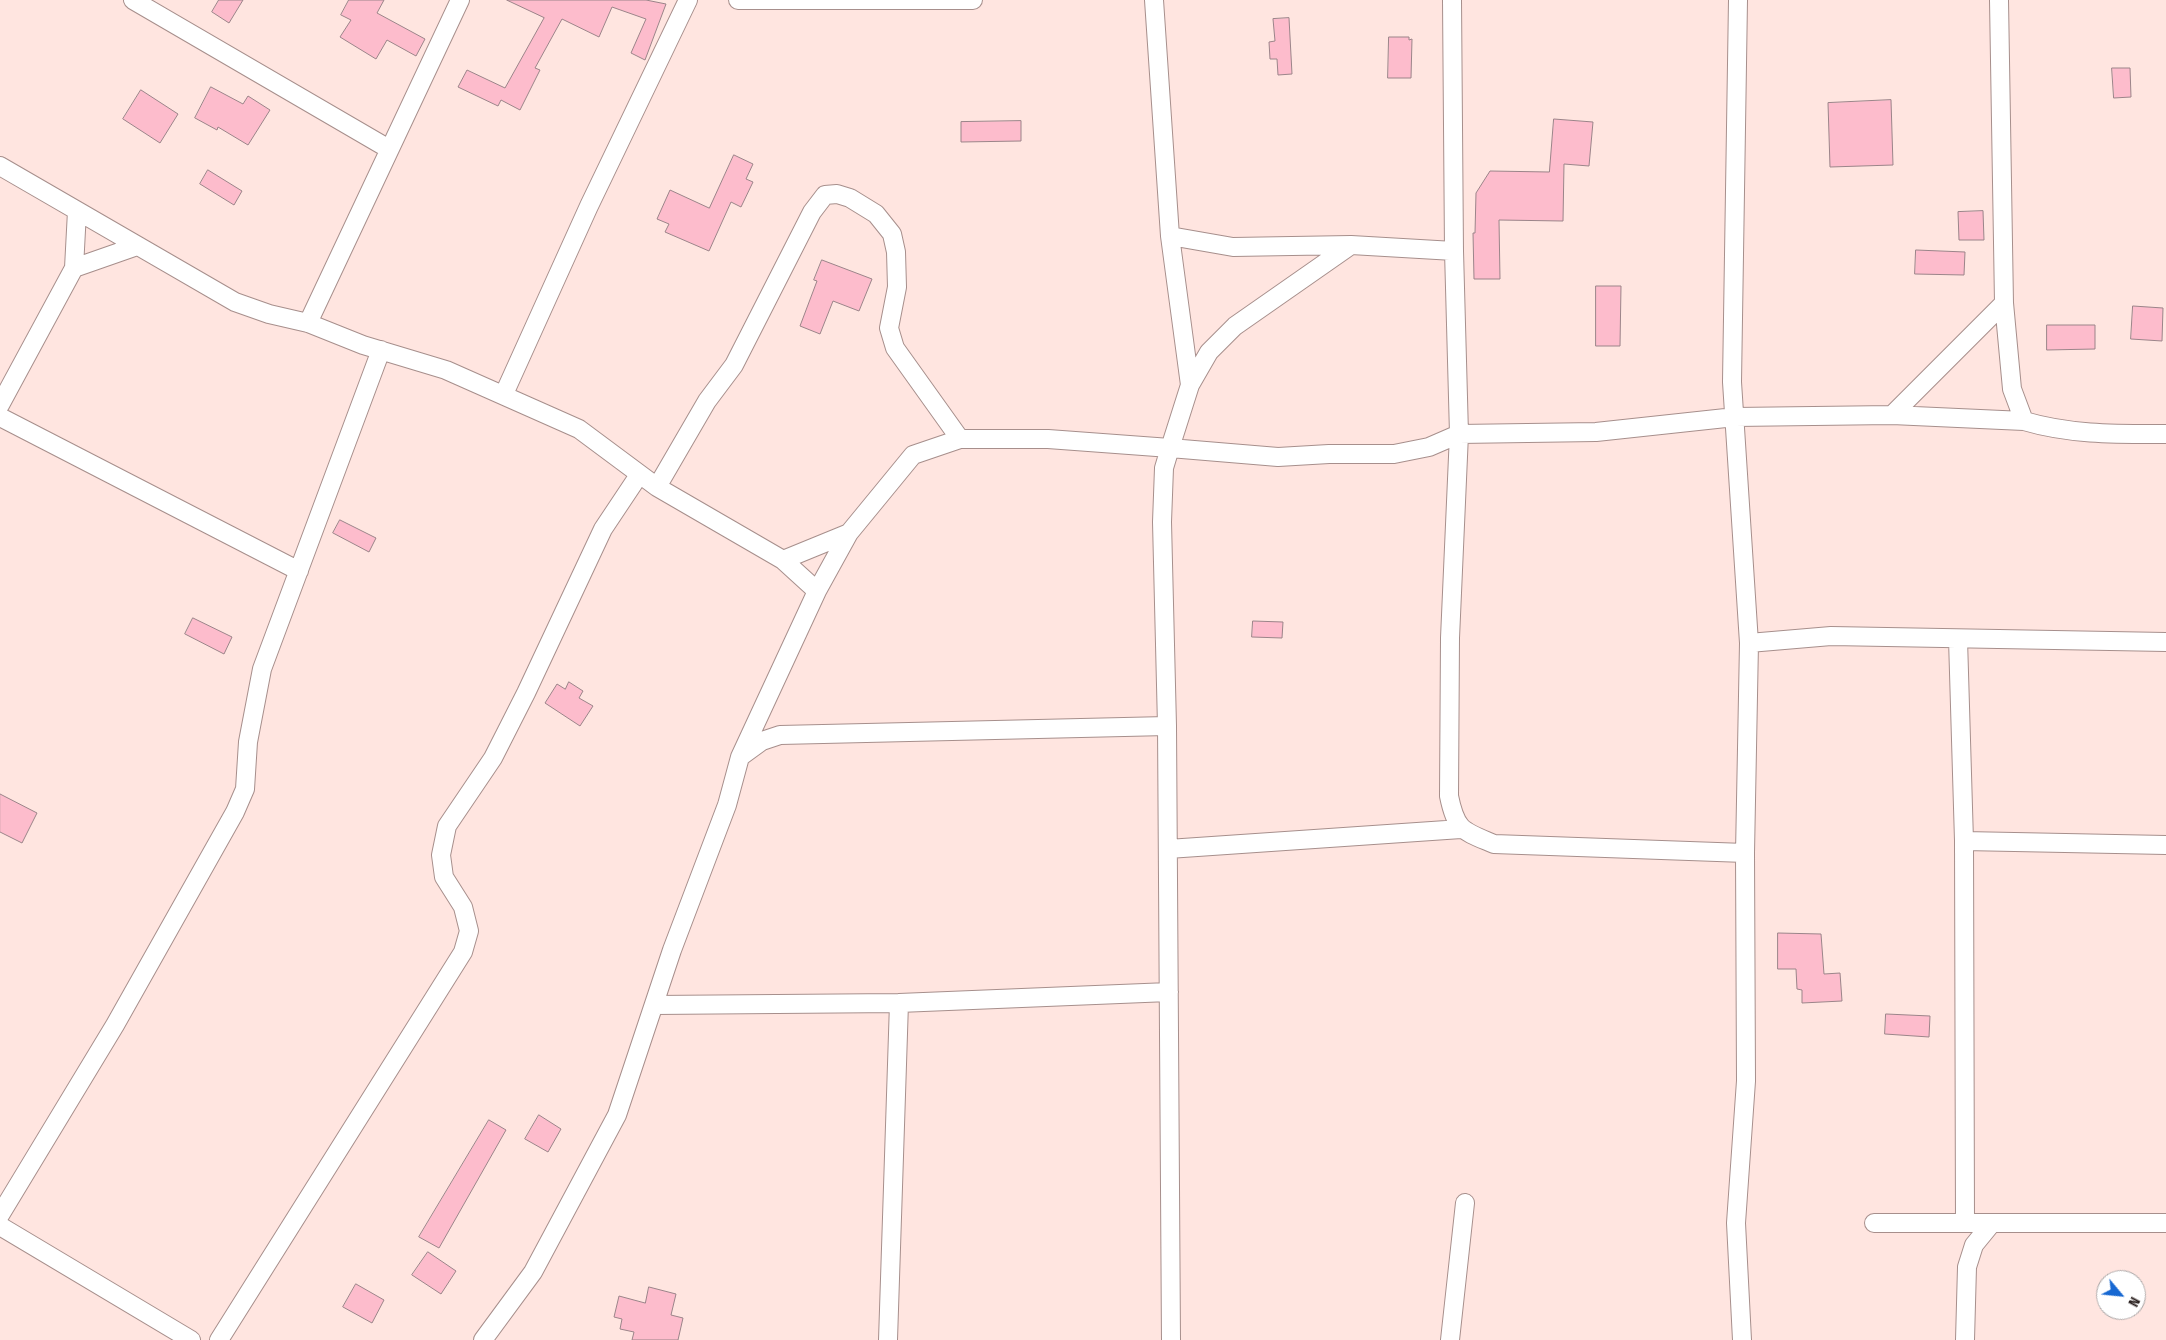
<!DOCTYPE html>
<html>
<head>
<meta charset="utf-8">
<style>
  body { margin:0 }
  #map { position:relative; width:2166px; height:1340px; overflow:hidden; background:#ffe5e0; font-family:"Fira Sans Condensed",sans-serif }
  canvas { display:block }
  .north { position:absolute; left:2096px; top:1270px; width:50px; height:50px; box-sizing:border-box; background:#fff; border:1px solid #a9a5a5; border-radius:50%; rotate:118deg; font-size:14px; font-weight:700; line-height:20px; text-align:center; color:#281e1d }
  .north::after { content:''; display:block; margin:auto; width:18px; height:22px; background:#1768d2; clip-path:polygon(50% 0,100% 100%,50% 72%,0 100%) }
</style>
</head>
<body>
<div id="map">
<canvas width="2166" height="1340"></canvas>
<div class="north">N</div>
</div>
<script>
const ctx = document.querySelector('canvas').getContext('2d');
ctx.lineJoin = 'round';
function paint(path, color) { ctx.fillStyle = color; ctx.fill(path, 'evenodd'); }
function strokePath(path, color, width, dash) { ctx.strokeStyle = color; ctx.lineWidth = width; ctx.lineCap = dash ? 'butt' : 'round'; ctx.setLineDash(dash || []); ctx.stroke(path); }
const building = new Path2D(`
  M219,0H243L229,23L212,12Z
  M349,0H384L377,13L425,39L416,56L387,40L376,59L340,37L351,20L341,15Z
  M507,0H646L666,4L645,60L631,53L646,19L612,7L599,37L562,19L535,68L540,70L520,110L501,100L498,106L458,87L467,70L505,88L544,18Z
  M1289,18L1292,74L1278,75L1277,59H1270L1269,42L1275,41L1273,19Z
  M1389,37H1409V40L1412,39L1411,78H1388Z
  M2112,68H2130L2131,97L2114,98Z
  M211,87L243,104L248,96L270,110L248,145L218,127L217,130L195,118Z
  M141,90L178,114L160,143L123,119Z
  M1891,100L1893,165L1830,167L1828,103Z
  M1554,119L1593,122L1589,166L1564,164L1563,221L1499,220L1500,279H1474L1473,233H1475L1476,193L1490,171L1549,172Z
  M1021,121V141L961,142V122Z
  M734,155L753,164L746,179L753,182L741,207L731,202L709,251L665,232L669,224L657,219L670,190L709,208Z
  M208,170L242,191L234,205L200,184Z
  M1983,211L1984,240H1959L1958,212Z
  M1916,250L1965,252L1964,275L1915,274Z
  M822,260L872,279L859,311L833,301L820,334L800,326L817,281L814,280Z
  M1596,286H1621L1620,346H1596Z
  M2133,306L2163,308L2162,341L2131,339Z
  M2047,325H2095V349L2047,350Z
  M340,520L376,538L369,552L333,533Z
  M193,618L232,637L224,654L185,634Z
  M1253,621L1283,622L1282,638L1252,637Z
  M569,682L583,691L579,698L593,706L580,726L545,703L557,684L565,689Z
  M0,794L37,813L22,843L0,832Z
  M1778,933L1821,934L1824,974L1840,973L1842,1001L1802,1003V990L1797,989L1796,969H1778Z
  M1886,1014L1930,1016L1929,1037L1885,1034Z
  M539,1115L561,1129L548,1152L525,1139Z
  M489,1120L506,1130L439,1248L419,1237Z
  M428,1252L456,1271L441,1294L412,1275Z
  M356,1284L384,1300L372,1323L343,1307Z
  M649,1287L676,1294L671,1315L683,1318L678,1340H632L634,1332L620,1329L622,1319L614,1317L619,1296L645,1303Z`);
paint(building, '#fdbccc');
strokePath(building, '#9b8489', 1);
const minor = new Path2D(`
  M133,0L389,149
  M738,0H973
  M1154,0L1170,236L1190,385
  M1738,0L1732,382L1749,643L1745,853L1746,1081L1736,1223L1742,1340
  M0,166L235,302L269,314L308,323L363,345L446,370L579,429L657,487L783,560L817,591L740,757L727,805L672,950L617,1115L533,1272L483,1340
  M1170,236L1233,247L1351,245
  M74,268L137,246
  M2004,303L2012,389L2024,421C2071,435 2118,434 2166,434
  M308,323L460,0
  M504,394L589,206L688,0
  M0,405L74,268L77,211
  M1892,415L2004,303L1999,0
  M0,417L299,571
  M657,487L707,401L734,365L812,212L825,195L837,194L850,198L876,214L892,234L896,252L897,287L889,328L895,348L960,439
  M783,560L849,533
  M817,591L849,533L913,455L960,439H1048L1170,448L1190,385L1209,352L1235,326L1351,245L1454,251
  M1958,639L1964,841L1965,1223
  M1749,643L1831,636L2166,642
  M740,757L762,741L780,735L1167,726
  M1964,841L2166,845
  M1168,849L1461,829
  M1745,853L1494,844C1463,831 1456,831 1449,796L1450,638L1459,434L1596,432L1735,417L1892,415L2024,421
  M899,1003L1169,992
  M654,1005L899,1003L888,1340
  M0,1215L115,1025L235,812L245,789L248,742L262,669L381,350
  M1874,1223H2166
  M0,1226L191,1340
  M219,1340L463,952L469,931L463,907L444,877L441,855L447,826L493,758L526,693L603,529L639,475
  M1171,1340L1167,726L1162,522L1164,468L1170,448L1278,457L1329,454H1394L1429,447L1459,434L1454,251L1452,0
  M1450,1340L1465,1203
  M1965,1340L1967,1267L1974,1245L1992,1223`);
strokePath(minor, '#a78f8c', 20);
strokePath(minor, '#fff', 18);
</script>
</body>
</html>
